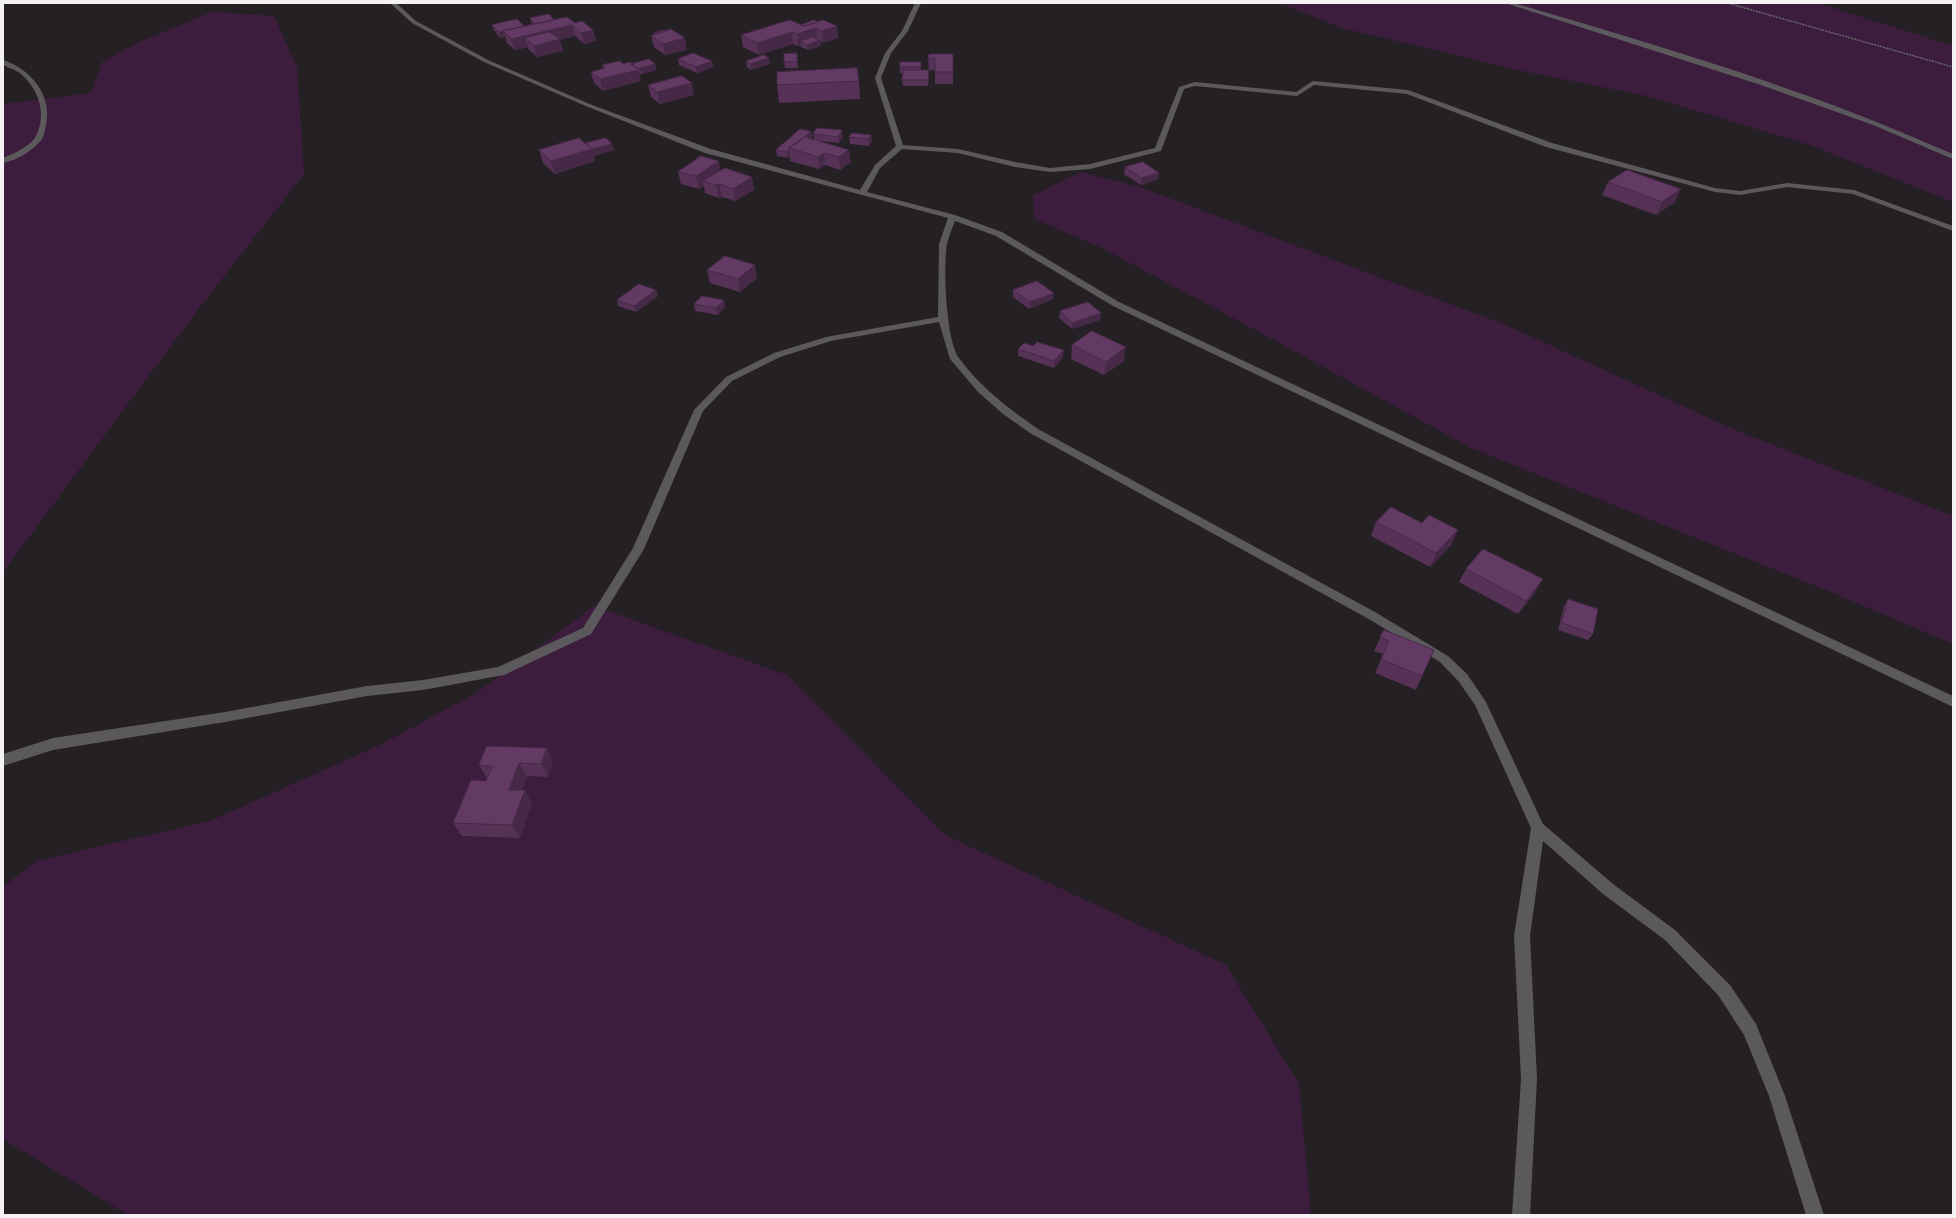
<!DOCTYPE html>
<html>
<head>
<meta charset="utf-8">
<style>
  body { margin:0 }
  #map { position:relative; width:1956px; height:1218px; overflow:hidden; background:#242024; font-family:Spectral,serif }
  canvas { display:block }
  .frame { position:absolute; inset:0; border:4px solid #f5f2f5; pointer-events:none }
</style>
</head>
<body>
<div id="map">
<canvas width="1956" height="1218"></canvas>
<div class="frame"></div>
</div>
<script>
const ctx = document.querySelector('canvas').getContext('2d');
ctx.lineJoin = 'round';
function paint(path, color) { ctx.fillStyle = color; ctx.fill(path, 'evenodd'); }
function strokePath(path, color, width, dash) { ctx.strokeStyle = color; ctx.lineWidth = width; ctx.lineCap = dash ? 'butt' : 'round'; ctx.setLineDash(dash || []); ctx.stroke(path); }
paint(new Path2D(`
  M1280,3H1818L1953,46V202L1810,145L1647,96L1518,70L1342,28Z
  M212,12L274,16L297,67L304,174L200,307L3,572V104L91,93L102,62L139,42Z
  M1081,172L1140,187L1506,325L1733,429L1953,516V644L1833,593L1471,448L1276,341L1102,248L1034,219L1033,195Z
  M594,606L787,675L945,835L1226,965L1299,1084L1311,1215H128L3,1139V887L36,861L210,821L380,745L478,692Z`), '#3d1d3e');
strokePath(new Path2D(`
  M1727,3L1953,67`), '#6b676b', 1.5, [2, 1]);
paint(new Path2D(`
  M390,3H396L416,21L488,60L592,105L711,149L860,190L875,165L896,146L875,78L885,53L902,31L915,3H921L908,31L891,53L881,78L903,145L958,149L1015,162L1050,168L1090,164L1155,148L1179,87L1195,82L1296,92L1313,81L1408,90L1552,143L1715,188L1740,191L1787,183L1854,190L1953,226V231L1853,194L1787,187L1740,195L1715,192L1546,147L1407,94L1314,85L1297,96L1195,86L1184,89L1161,151L1090,169L1050,172L1015,167L958,153L902,149L880,168L867,192L955,215L1002,232L1119,302L1953,696V707L1113,306L996,236L955,221C952,228 949,236 947,244C943,266 946,340 959,358C980,387 1008,408 1038,429L1375,612L1448,656L1467,674L1486,702L1543,824L1613,884L1675,930L1730,985L1756,1024L1785,1096L1824,1215H1806L1769,1096L1744,1035L1718,995L1665,940L1603,894L1543,841L1530,936L1537,1079L1530,1215H1512L1521,1079L1514,936L1531,828L1475,705L1459,682L1440,662L1367,618L1030,433L1003,414L978,392L950,359L939,322L831,341L780,357L732,381L703,411L644,549L591,634L504,675L423,690L367,696L225,722L53,750L3,766V754L53,738L225,712L367,686L423,680L498,667L583,628L633,548L694,410L726,377L774,353L826,337L938,317L939,244L948,218L705,153L588,107L484,62L412,23Z
  M1505,3H1514C1657,45 1800,87 1936,147L1953,154V159L1873,125L1758,84Z
  M3,60C30,68 53,96 46,125C45,129 44,136 42,139C33,151 17,160 3,163V158C13,154 31,146 36,136C47,115 39,90 22,75C17,70 9,68 3,65Z`), '#5b595b');
paint(new Path2D(`
  M530,18L554,20L575,23L593,30L596,41L584,44L575,36L560,40L563,51L537,57L528,49V47L515,50L507,43L505,37L500,38L494,30L492,25L524,26L532,25Z
  M818,22L837,26L838,38L823,43L820,41L821,46L808,50L801,47V45L798,46L793,44L759,55L743,47L741,35Z
  M654,33L687,50L665,55L654,47L651,36L654,35Z
  M797,53L798,68H785L784,62Z
  M953,54V84H935V70H929L928,59Z
  M678,59L712,61L713,67L697,73L679,65Z
  M746,61L770,64L751,70L747,67Z
  M921,62V70L929,76L928,86H903L902,80L903,73H900V67Z
  M631,64H655L656,70L642,74H639L641,81L603,91L594,83L591,72L603,68L602,65Z
  M859,81L860,99L779,103L777,85Z
  M648,85L694,95L660,104L651,97Z
  M811,131L812,137L810,139L814,140L813,134L843,137L839,143L819,141L851,162L840,170L825,165L819,169L790,161V157L788,158L777,156L776,150Z
  M871,135L872,141L869,146L850,144L849,137Z
  M586,144H612L614,150L594,156L595,161L555,174L543,163L539,150Z
  M1125,167L1158,179L1141,185L1124,174Z
  M721,170L752,177L754,190L735,201L722,197L719,198L705,193L704,186L699,189L681,184L678,172Z
  M1608,182L1675,202L1656,215L1602,195Z
  M707,270L757,278L740,292L710,283Z
  M656,290L658,296L636,312L618,306L617,300Z
  M1013,290L1054,293L1053,299L1029,309L1013,297Z
  M724,300L725,307L718,315L695,311L694,304Z
  M1060,311L1101,313L1100,320L1072,329L1059,318Z
  M1072,345L1124,361L1104,375L1071,359Z
  M1018,349L1063,357L1054,368L1018,356Z
  M1376,522L1452,544L1430,567L1371,536Z
  M1466,569L1535,593L1518,614L1459,582Z
  M1568,599L1593,634L1588,640L1558,630L1564,606Z
  M1384,630L1422,676L1416,690L1375,673L1383,654L1374,651Z
  M553,761L548,777L527,776L521,790L532,803L520,838L462,836L453,823L486,781L487,778L479,765Z`), '#553256');
paint(new Path2D(`
  M572,25L575,36L560,40L563,51L537,57L534,46L525,38L528,47L515,50L511,39Z
  M837,26L838,38L823,43L822,31Z
  M524,27L503,31L505,37L500,38L499,32Z
  M816,28L817,40L800,41L801,45L798,46L797,34Z
  M593,30L596,41L584,44L581,33Z
  M792,32L793,44L759,55L757,43Z
  M685,38L687,50L665,55L663,44Z
  M820,40L821,46L808,50L807,45Z
  M769,58L770,64L751,70L750,64Z
  M712,61L713,67L697,73L696,67Z
  M655,64L656,70L642,74L640,68Z
  M639,70L641,81L603,91L600,79Z
  M929,70V76L928,86V80Z
  M692,83L694,95L660,104L657,92Z
  M842,130L843,137L839,143L838,137Z
  M811,131L812,137L797,151L791,149Z
  M871,135L872,141L869,146L868,139Z
  M612,144L614,150L594,156L595,161L555,174L551,161L592,149Z
  M849,150L851,162L840,170L839,157Z
  M789,151L790,157L788,158L787,152Z
  M824,153L825,165L819,169L818,157Z
  M719,161L721,174L703,181L704,186L699,189L696,176Z
  M1159,173L1158,179L1141,185V178Z
  M752,177L754,190L735,201L733,189Z
  M719,184L722,197L719,198L716,185Z
  M1681,189L1675,202L1656,215L1662,202Z
  M755,265L757,278L740,292L738,279Z
  M656,290L658,296L636,312L634,306Z
  M1054,293L1053,299L1029,309L1030,302Z
  M724,300L725,307L718,315L716,308Z
  M1101,313L1100,320L1072,329V323Z
  M1126,347L1124,361L1104,375L1106,362Z
  M1064,350L1063,357L1054,368V361Z
  M1458,530L1452,544L1430,567L1436,553Z
  M1543,579L1535,593L1518,614L1526,601Z
  M547,748L553,761L548,777L541,764Z
  M519,763L527,776L517,803L509,790Z
  M525,790L532,803L520,838L512,825Z`), '#452946');
const building = new Path2D(`
  M549,14L554,20L535,24L530,18Z
  M567,17L575,23L582,21L593,30L581,33L572,25L511,39L503,31Z
  M517,19L524,26L499,32L492,25Z
  M790,20L804,26L823,20L837,26L822,31L816,28L797,34L792,32L757,43L741,35Z
  M814,20L818,22L804,26L801,25Z
  M671,29L685,38L663,44L651,36Z
  M664,30L666,31L656,34L654,33Z
  M550,32L560,39L534,46L525,38Z
  M813,37L820,40L807,45L800,41Z
  M693,53L712,61L696,67L678,59Z
  M797,53V62H784V54Z
  M929,54H953V72H935V58L928,59Z
  M764,55L769,58L750,64L746,61Z
  M649,59L655,64L640,68H636L631,64Z
  M620,61L623,64L630,62L639,70L600,79L591,72L605,68L602,65Z
  M900,62H921V67H900Z
  M857,68L859,81L777,85V72Z
  M904,70H929L928,80H902Z
  M682,76L692,83L657,92L648,85Z
  M817,128L842,130L838,137L813,134Z
  M800,129L811,131L799,142L789,148V151L787,152L776,150Z
  M852,133L871,135L868,139L849,137Z
  M805,137L849,150L839,157L824,153L818,157L789,148Z
  M579,138L592,149L551,161L539,150Z
  M606,138L612,144L592,149L586,143Z
  M701,156L719,161L696,176L678,172Z
  M1143,162L1159,173L1141,178L1125,167Z
  M725,168L752,177L733,189L719,184L716,185L703,181Z
  M1627,170L1681,189L1662,202L1608,182Z
  M725,256L755,265L738,279L707,270Z
  M1037,281L1054,293L1030,302L1013,290Z
  M639,284L656,290L634,306L617,300Z
  M702,296L724,300L716,308L694,304Z
  M1088,302L1101,313L1072,323L1060,311Z
  M1092,331L1126,347L1106,362L1072,345Z
  M1037,342L1064,350L1054,361L1018,349L1024,343L1033,346Z
  M1391,507L1422,523L1429,515L1458,530L1436,553L1376,522Z
  M1483,549L1543,579L1526,601L1466,569Z
  M1568,599L1598,609L1593,634L1562,623Z
  M1384,630L1434,650L1422,676L1381,659L1389,641L1380,637Z
  M487,746L547,748L541,764L519,763L509,790H525L512,825L453,823L471,780L486,781L492,766L479,765Z`);
paint(building, '#633a64');
strokePath(building, '#452946', 1);
</script>
</body>
</html>
